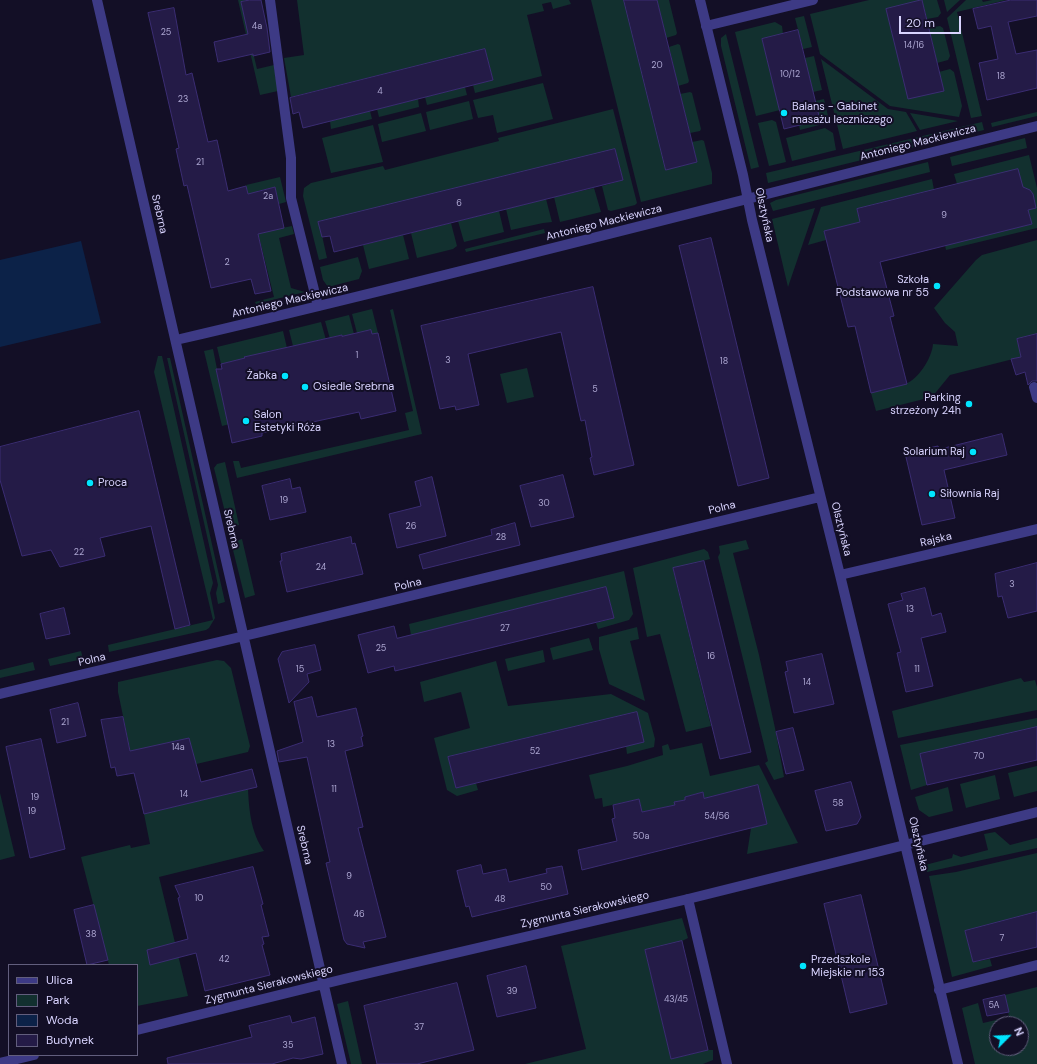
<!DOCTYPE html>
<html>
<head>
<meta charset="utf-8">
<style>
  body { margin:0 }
  #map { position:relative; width:1037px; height:1064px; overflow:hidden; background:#130f26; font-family:"DM Sans",sans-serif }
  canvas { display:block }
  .legend { position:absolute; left:8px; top:964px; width:130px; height:92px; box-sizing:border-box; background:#130f26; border:1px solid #625e7d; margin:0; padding:5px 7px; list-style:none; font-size:12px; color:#d9d4ff }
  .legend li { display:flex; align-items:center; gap:8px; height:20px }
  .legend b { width:20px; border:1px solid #625e7d }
  .north { position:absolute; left:989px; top:1016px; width:40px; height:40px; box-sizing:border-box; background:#130f26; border:1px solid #625e7d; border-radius:50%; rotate:66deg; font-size:11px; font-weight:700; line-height:16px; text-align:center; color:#d9d4ff }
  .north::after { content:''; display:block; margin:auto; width:14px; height:18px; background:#00e5ff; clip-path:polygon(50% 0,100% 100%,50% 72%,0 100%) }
  .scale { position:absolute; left:899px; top:16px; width:62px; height:18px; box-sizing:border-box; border:2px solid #d9d4ff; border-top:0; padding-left:5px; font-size:12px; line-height:14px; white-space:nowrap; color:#d9d4ff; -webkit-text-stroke:3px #130f26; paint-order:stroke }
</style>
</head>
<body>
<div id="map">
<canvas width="1037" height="1064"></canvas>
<ul class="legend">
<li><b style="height:5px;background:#3d3a85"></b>Ulica</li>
<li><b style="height:11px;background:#12302f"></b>Park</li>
<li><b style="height:11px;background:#0c2248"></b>Woda</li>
<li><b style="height:11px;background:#241b47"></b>Budynek</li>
</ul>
<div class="north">N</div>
<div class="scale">20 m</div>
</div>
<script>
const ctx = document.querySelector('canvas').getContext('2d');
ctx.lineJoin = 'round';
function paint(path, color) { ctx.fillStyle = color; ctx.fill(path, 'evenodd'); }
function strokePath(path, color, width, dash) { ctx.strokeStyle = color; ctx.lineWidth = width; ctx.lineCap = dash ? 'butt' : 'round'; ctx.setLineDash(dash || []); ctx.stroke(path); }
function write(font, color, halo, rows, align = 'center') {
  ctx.font = font + ' "DM Sans",sans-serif'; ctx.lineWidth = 4; ctx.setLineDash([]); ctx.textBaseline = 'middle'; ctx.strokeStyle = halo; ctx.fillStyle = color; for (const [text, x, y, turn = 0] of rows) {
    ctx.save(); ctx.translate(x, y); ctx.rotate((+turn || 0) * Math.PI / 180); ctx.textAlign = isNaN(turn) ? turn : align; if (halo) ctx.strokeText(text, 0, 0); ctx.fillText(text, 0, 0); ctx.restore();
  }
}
paint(new Path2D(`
  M238,0H246L241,2L257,69L274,65L278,91L260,95Z
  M297,0H569L571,4L553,9L551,2L542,4L544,11L527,15L542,76L475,93L473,85L493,80L485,49L291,97L284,58L304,55Z
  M591,0H624L666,169L697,162L692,142L702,140L704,141L712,173V184L641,202Z
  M657,0H669L677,33L676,35L666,38Z
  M869,0H937L941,13L938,17L927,19L922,1L887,9L944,91L939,72L950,69L954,72L962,106L959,117L890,106L820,54L810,14Z
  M944,0H960L947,12Z
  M966,0H982L983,2L992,0H1006L957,12L982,116L971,118L947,18Z
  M804,16L812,47L803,49L795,18Z
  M775,22L782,26L783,34L762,39L780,110L756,116L735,32Z
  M940,26L943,28L950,56L948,60L937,63L929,28Z
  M726,34L759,167L751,169L721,46V38Z
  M678,44L680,45L689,81L688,83L678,86L669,47Z
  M814,56L822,90L813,92L805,58Z
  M821,59L888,109L906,112L917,131L843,149Z
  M543,83L553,119L497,133L493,115L478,118L473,100Z
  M465,87L467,95L427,105L425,97Z
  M690,92L692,93L701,129L700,131L690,133L680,94Z
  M418,99L419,107L379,117L377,109Z
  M824,99L829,120L827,123L800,130L799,125L820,120L815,101Z
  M469,101L473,119L430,130L426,112Z
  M613,109L637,203L635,205L611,211L608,210L602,186L623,180L615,149L319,222L327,258L319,260L303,196L304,188L311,183L383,166L385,170L499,141L498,138Z
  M370,111L372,119L331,129L330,121Z
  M1037,112V116L992,127L991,123Z
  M421,113L426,131L382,142L378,124Z
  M910,113L958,121L920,130Z
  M772,120L776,122L786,162L769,166L758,123Z
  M982,122L984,130L768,183L766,173Z
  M373,125L383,162L331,173L322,138Z
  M825,128L833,133L836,150L792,161L786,138Z
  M1025,138L1027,148L952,166L950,157Z
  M1029,155L1037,188V228L946,250L945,245L1032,224L1028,210L1036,208L1033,194L957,184L954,174Z
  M928,162L930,172L773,211L770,203L776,200Z
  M280,177L286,202L279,204L275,187L258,191L282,228L292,226L294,234L279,238L291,288L305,292L256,304L255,302L274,297L246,185Z
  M932,179L934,190L857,209L860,222L824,231L826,240L808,245L821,207Z
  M594,188L601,212L560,222L554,197Z
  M546,199L552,222L543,223L511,230L506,209Z
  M815,208L788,287L772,219Z
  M499,211L504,232L464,242L458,221Z
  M451,223L457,246L453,249L417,258L411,233Z
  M544,229L545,233L466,252L465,249Z
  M403,235L409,259L369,269L363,245Z
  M1037,240V334L1017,339L1021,357L950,375L932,397L876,411L871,393C882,390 895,388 905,384C918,380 932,358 933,344L958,346L955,332L945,323L934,308L976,260L982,255Z
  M358,257L362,271L359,279L328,287L323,280L320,267Z
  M372,309L378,333L372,334L371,330L357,333L352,314Z
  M393,309L422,434L237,478L233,461H239L241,468L409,430L405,413L413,411L390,310Z
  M349,315L354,334L342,336V335L332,337L330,339L325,321Z
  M321,322L326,340L323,339L311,342L312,343L293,346L289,330Z
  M283,331L287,348L268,351V353L245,357V358L221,364L217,347Z
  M213,349L217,369L216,370L218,378H219L225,411L230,424L222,426L204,351Z
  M158,356H162L213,583L210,593L215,618L209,628L206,630L109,652L108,645L213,620L154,372Z
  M167,358H170L225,602L218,604L216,593L218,585Z
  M527,368L534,397L507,403L500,374Z
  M225,462L239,525L229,528L214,468L217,464Z
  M242,539L255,595L245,598L232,546L236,541Z
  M746,540L749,549L733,553L759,655L775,728L784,777L774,780L765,763L768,761L718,557L720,553L719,546Z
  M704,549L708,552L710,559L673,569L711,726L686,732L660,634L647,637L633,568Z
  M624,571L633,614L629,620L598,629L596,623L614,618L606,587L411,635L409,624Z
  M637,627L639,639L630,641L645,701L609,684L599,649V637Z
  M589,638L593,650L553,660L550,648Z
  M543,650L545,662L508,671L505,659Z
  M81,651L83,659L50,666L48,659Z
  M217,660L224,661L231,668L250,746L248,752L136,778L118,692V682Z
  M496,661L508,706L611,694L648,713L655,739L654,747L627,754L626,746L644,741L636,712L448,757L456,788L476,783L478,790L457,796L447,790L434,738L470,728L461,692L424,702L420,682Z
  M33,662L35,670L0,678V670Z
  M1021,678L1024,682L1035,680L1037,687V710L898,738L892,711Z
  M1037,718V727L921,754L927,785L911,790L900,745Z
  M702,743L710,776L759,765L798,843L747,854L751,828L767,824L758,785L704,798L703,792L685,797V800L675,802V805L642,812L639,799L603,807L602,798L595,799L589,775L627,766L663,755L662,746L668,744L670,750Z
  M1037,766V791L1014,797L1008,773Z
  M995,775L1000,799L966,808L960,784Z
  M948,787L953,811L929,817L919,810L915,797Z
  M248,789C249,810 251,833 264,851L159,877L188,996L137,1006V965H109L81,857L130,845L131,848L150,844L144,814Z
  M0,793L15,856L0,860Z
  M995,832L1010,845L1037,838V848L927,872L925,865L952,858L953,854L961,857L988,850L984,834Z
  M1037,853V912L965,931L973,962L990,959L992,966L952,977L929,876L956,872Z
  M682,918L688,938L682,941L645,950L671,1059L708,1050H713V1060L703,1064H525L586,1049L561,946Z
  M1037,987V1064H975L962,1008L978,1003L983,1023L1009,1017L1005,995ZM997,1024H1021V1048H997Z
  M348,1001L362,1064H351L337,1004Z`), '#12302f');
paint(new Path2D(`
  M81,241L101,323L0,347V260Z`), '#0c2248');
const building = new Path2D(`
  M250,0H261L267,28L270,52L253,56V54L218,62L214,42L248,34L241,2Z
  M624,0H657L697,162L666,170Z
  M922,0L944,91L908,99L886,9Z
  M1011,0H1037V16L1008,22L1016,54L1037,50V88L987,100L979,63L998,59L991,26L978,29L973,9Z
  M174,8L186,75L192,73L208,142L217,140L228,191L246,186L248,194L275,187L284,228L258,234L271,291L255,294L251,279L211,288L187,185L184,186L176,149L179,148L148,13Z
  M798,30L820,120L784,129L762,39Z
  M485,49L493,80L303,128L299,112L293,114L290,98Z
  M615,149L623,180L334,252L330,236L322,237L318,222Z
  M1018,169L1023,187L1030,190L1033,194L1036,208L1028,210L1032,224L880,262L894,316L890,317L907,384L871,393L855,326L848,327L824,231L860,222L857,209Z
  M711,238L769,478L738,486L679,246Z
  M593,287L634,465L594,475L590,458L592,457L585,420L581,421L561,332L468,354L479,405L456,410L455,406L440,409L421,326Z
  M371,330L372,334L378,333L396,411L361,419L359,412L262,433V436L232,443L216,369H222L221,364L245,358L244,357L342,335V336Z
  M1037,334V381H1032L1028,385L1025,372L1016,375L1011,359L1021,357L1017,339Z
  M139,411L190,625L175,629L151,526L100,538L105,556L60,567L51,550L22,556L0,480V447Z
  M1002,434L1007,455L944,470L955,518L922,525L905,453L938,446L939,449Z
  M563,475L574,517L531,527L520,486Z
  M432,477L446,536L397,548L389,514L421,506L415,482Z
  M290,479L292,489L300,487L306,512L270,520L262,486Z
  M515,523L520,545L423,569L419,555L492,535L491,530Z
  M351,537L352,544L355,543L363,574L287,592L280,561H282L281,554Z
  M704,561L751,752L720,759L673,568Z
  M1037,563V611L1008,618L1002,596L998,597L995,574Z
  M606,587L614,618L395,671L394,666L368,673L358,635L394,626L397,638Z
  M925,588L932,616L941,613L946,632L921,638L933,686L906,692L897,653L901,652L888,604L903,600L901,594Z
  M64,608L70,634L46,639L40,614Z
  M315,645L321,670L307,674L309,682L289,703L278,659L282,652Z
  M822,654L834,704L794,713L785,672L788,671L786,662Z
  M312,697L317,717L356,708L363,736L361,737L363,746L345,751L363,827L358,828L386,937L363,942L365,948L347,944L344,940L326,863L330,862L307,757L279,762L277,751L303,742L294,702Z
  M78,703L86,736L57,743L50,710Z
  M637,712L644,742L456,788L448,757Z
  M123,717L130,751L189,738L201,782L252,769L257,787L144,814L134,773L117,776L115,767L111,768L101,720Z
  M1037,727V760L927,785L920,754Z
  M793,728L804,770L786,774L776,732Z
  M41,739L65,849L30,858L6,747Z
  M851,782L861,817L857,824L826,831L815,791Z
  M758,785L767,824L582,870L578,850L617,841L612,819L615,818L613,805L639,799L642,812L675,805L674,802L685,800V797L703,792L704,798Z
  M481,865L483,874L506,869L509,882L547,873L546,869L562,866L568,894L472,917L469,906L466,907L457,871Z
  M253,867L263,904L261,905L269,936L262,937L264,944L262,945L270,975L205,991L196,953L150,965L147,950L188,939L178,898L180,897L175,886Z
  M861,895L887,1004L850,1013L824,904Z
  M94,905L108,960L87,965L74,910Z
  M1037,912V947L973,962L965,931Z
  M682,941L708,1050L671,1059L645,950Z
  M526,966L536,1008L497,1017L487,976Z
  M457,983L474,1050L417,1064H377L364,1006Z
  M1005,995L1009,1012L987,1016L983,1000Z
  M290,1016L292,1023L315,1017L323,1054L301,1059L293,1058L272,1064H168L167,1058L252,1037L249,1026Z`);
paint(building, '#241b47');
strokePath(building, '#3b2d73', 1);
strokePath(new Path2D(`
  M270,0L291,158V198L318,306
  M706,26L813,0
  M1034,387L1037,398
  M688,899L727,1064
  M939,990L1037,965`), '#3d3a85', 10);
strokePath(new Path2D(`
  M97,0L342,1064
  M700,0L743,175L752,220L840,575L958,1064
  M176,340C464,273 750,197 1037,126
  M840,575L1037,529
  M0,694L261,632L820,497
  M137,1030L344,979L688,899L1037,812
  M0,1063L34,1055`), '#3d3a85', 10);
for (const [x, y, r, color] of [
  [784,113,4,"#00e5ff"],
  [937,286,4,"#00e5ff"],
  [285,376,4,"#00e5ff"],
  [305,387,4,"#00e5ff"],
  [969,404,4,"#00e5ff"],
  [246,421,4,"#00e5ff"],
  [973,452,4,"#00e5ff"],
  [90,483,4,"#00e5ff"],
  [932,494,4,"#00e5ff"],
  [803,966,4,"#00e5ff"]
]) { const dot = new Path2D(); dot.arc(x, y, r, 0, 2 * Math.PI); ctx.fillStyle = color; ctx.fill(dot); strokePath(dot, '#130f26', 1.5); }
write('9px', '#aca6d1', null, [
  ["4a",257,27],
  ["25",166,33],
  ["14/16",914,46],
  ["20",657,66],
  ["10/12",790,75],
  ["18",1001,77],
  ["4",380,92],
  ["23",183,100],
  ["21",200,163],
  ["2a",268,197],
  ["6",459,204],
  ["9",944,216],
  ["2",227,263],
  ["1",357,356],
  ["3",448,361],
  ["18",724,362],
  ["5",595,390],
  ["19",284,501],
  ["30",544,504],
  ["26",411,527],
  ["28",501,538],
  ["22",79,553],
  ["24",321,568],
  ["3",1012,585],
  ["13",910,610],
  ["27",505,629],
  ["25",381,649],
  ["16",711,657],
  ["15",300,670],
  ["11",917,670],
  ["14",807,683],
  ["21",65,723],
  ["13",331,745],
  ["14a",178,748],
  ["52",535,752],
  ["70",979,757],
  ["11",334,790],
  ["14",184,795],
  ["19",35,798],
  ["58",838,804],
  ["19",32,812],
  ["54/56",717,817],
  ["50a",641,837],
  ["9",349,877],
  ["50",546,888],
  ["10",199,899],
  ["48",500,900],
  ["46",359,915],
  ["38",91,935],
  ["7",1002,939],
  ["42",224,960],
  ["39",512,992],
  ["43/45",676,1000],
  ["5A",994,1006],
  ["37",419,1028],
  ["35",288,1046]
]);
write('11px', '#d9d4ff', '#130f26', [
  ["Balans - Gabinet",792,107],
  ["masażu leczniczego",792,120],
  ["Szkoła",929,280,"right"],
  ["Podstawowa nr 55",929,293,"right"],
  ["Żabka",277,376,"right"],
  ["Osiedle Srebrna",313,387],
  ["Parking",961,398,"right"],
  ["strzeżony 24h",961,411,"right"],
  ["Salon",254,415],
  ["Estetyki Róża",254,428],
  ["Solarium Raj",965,452,"right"],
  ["Proca",98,483],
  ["Siłownia Raj",940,494],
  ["Przedszkole",811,960],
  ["Miejskie nr 153",811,973]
], 'left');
write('11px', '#d9d4ff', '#130f26', [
  ["Antoniego Mackiewicza",918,143,-14],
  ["Srebrna",159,214,77],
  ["Olsztyńska",764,215,78],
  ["Antoniego Mackiewicza",604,223,-14],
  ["Antoniego Mackiewicza",290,301,-13],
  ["Polna",722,508,-14],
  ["Srebrna",231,529,77],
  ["Olsztyńska",841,529,76],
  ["Rajska",936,540,-13],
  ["Polna",408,585,-14],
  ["Polna",92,660,-13],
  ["Olsztyńska",918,844,77],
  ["Srebrna",304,845,77],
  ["Zygmunta Sierakowskiego",585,910,-13],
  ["Zygmunta Sierakowskiego",269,985,-14]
]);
</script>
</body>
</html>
